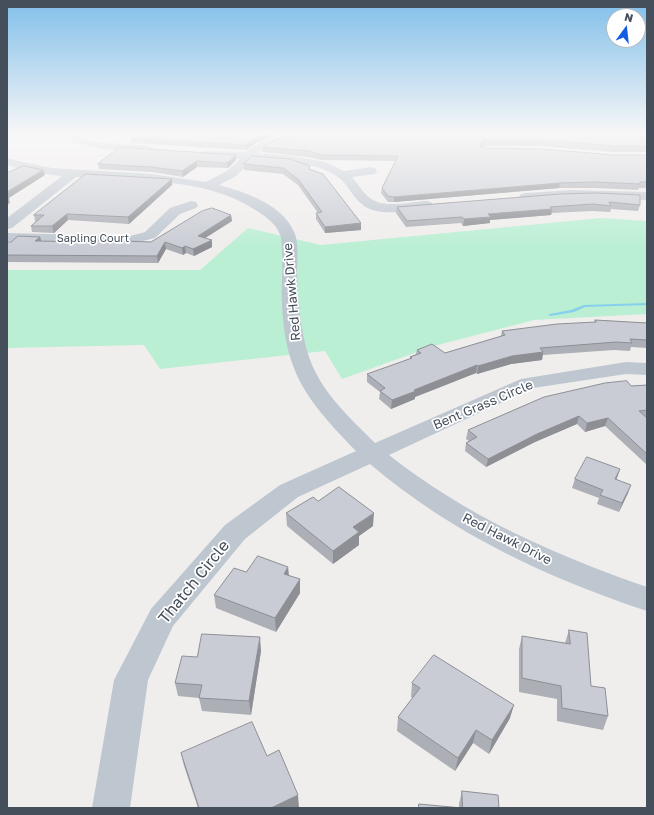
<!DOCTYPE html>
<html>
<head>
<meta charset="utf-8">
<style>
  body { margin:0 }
  #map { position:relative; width:654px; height:815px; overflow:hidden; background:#f0eeed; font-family:"Golos Text",sans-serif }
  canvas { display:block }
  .frame { position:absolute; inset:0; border:8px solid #454f5b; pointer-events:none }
  .north { position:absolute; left:606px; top:8px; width:40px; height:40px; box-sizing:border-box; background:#fff; border:1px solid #b5b9bd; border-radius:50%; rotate:15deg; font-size:11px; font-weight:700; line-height:16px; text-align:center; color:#454f5b }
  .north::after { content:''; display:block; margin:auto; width:14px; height:18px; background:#155ee3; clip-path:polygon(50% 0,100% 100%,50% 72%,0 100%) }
</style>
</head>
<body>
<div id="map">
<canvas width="654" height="815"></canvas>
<div class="frame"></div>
<div class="north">N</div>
</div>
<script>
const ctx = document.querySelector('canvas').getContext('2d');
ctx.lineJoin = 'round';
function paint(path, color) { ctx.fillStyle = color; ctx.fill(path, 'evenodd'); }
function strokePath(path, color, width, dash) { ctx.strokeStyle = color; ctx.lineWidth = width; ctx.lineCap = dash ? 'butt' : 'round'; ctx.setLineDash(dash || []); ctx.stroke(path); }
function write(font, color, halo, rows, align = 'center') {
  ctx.font = font + ' "Golos Text",sans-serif'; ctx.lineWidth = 3.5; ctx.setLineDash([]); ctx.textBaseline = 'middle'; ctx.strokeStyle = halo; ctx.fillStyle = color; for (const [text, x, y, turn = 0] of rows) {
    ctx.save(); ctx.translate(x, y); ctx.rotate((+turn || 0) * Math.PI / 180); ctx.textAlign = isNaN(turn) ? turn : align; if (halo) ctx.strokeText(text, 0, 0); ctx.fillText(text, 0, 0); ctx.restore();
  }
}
paint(new Path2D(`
  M601,218L647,221V314L534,320L434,346L342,379L325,351L160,369L144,345L7,348V270H200L248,228L321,245Z`), '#baefd3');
paint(new Path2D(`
  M647,303V305L585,307L574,312L550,316L548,315L550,314L571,310L584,305Z`), '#87d0ed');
paint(new Path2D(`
  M70,134H78L80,138L103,143L149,146L155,149L149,152L103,149L72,142L69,135Z
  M303,134H348L343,137C319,139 277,136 258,153L293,156L325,162L344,171L371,167L375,168L377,171L375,174L352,177C358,184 365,196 373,200C386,208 412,202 426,201L431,202L433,205L431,208L426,209C409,211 377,217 363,205C353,198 348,184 338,177C315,160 280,162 252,160L236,176L219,185C246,192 284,205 295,234C299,246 297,259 297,271C298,299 300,330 309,357C321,392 350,418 375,443L521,379L626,362L647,363V375L626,374L533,388L389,455C466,516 555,555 647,587V611C547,578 451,533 370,464L298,497L245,539L173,626L148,680L130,808H92L114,680L151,609L225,525L280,485L356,451C309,402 285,375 282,304C281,282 284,259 281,237C277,225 268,218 257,211C205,176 136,182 76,177L12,228L7,229V218L62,176C43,174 25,171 7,165V158L27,163L52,168L152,174L206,182L228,170L240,159L207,156L203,155L201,153L203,151L246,152C261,138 283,135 303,134Z
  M628,134H640L647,138V146L643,145Z
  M571,190L647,192V200L586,198L526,201L521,200L519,197L521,194L526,193Z
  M191,201L196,202L198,205L196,208L180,214L155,238L130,244L7,241V233L130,236L145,232L170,208Z`), '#bec7d0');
paint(new Path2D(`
  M209,134H280L256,143L246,150L132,143L131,138Z
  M340,134L643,141L647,142V152H613L541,146H485L480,148L614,155H647V188H639L638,190L594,188H559L394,202H388L381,193L382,188L396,161L322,160L308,157L262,152V147Z
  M642,134H647V137Z
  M236,160L228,168L197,167L183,177L152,172L99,169L98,164Z
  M244,164L310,166V169L361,223V230L325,233L316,219V213H318L298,185L283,174L244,170Z
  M172,179V185L129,224L68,220L54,233L32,232L31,226L36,221H35L34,215Z
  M560,194L640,205L638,211L611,209L610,212L592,211L552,213L551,215L490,220V223L463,226L461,223L406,227L396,213L397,207Z
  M231,215L232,221L205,238L212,240V247L194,256L186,253L183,255L166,249L158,263L7,262V242H11L40,237L41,241L151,242Z
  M595,320L647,323V348L631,347L630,351L614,350L543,355L542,360L511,364L477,374L476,373L415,397V399L391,409L379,399L380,392L367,382V374L410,359V357L416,354L417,350L445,353L501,336L502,331L595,322Z
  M647,385V465L605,426L585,432L577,424L535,442L486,467L465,451L466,443L469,441L466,439L468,430L631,386Z
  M620,469L616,479L628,493L619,512L597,504L599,498L572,488L575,479Z
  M318,501L373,526L359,536V545L333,564L287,526L286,513Z
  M288,567L289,575L300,593L276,632L216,608L214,595L246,572Z
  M569,630L591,686L608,716L603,730L557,721V699L519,692V649L522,636L565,643Z
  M261,651L251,715L202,711L199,698L178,696L175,683L197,657Z
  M412,683L510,718L489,754L473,743L455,771L397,731L398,717L413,698L411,697Z
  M181,753L267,756L299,808H198L184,766Z
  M462,791L499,808H418L419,804L459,808V804Z`), '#adafb6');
paint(new Path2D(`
  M268,134H287H280L256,143L246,150L245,145L255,138Z
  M485,140V146L478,149L479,144Z
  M236,155V160L228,168L227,163Z
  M197,161V167L183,177L182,171Z
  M43,170L45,175L9,198L10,203L7,205V192Z
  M172,179V185L129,224L128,217Z
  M560,183L559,188L394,202V197Z
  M552,209L551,215L490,220V223L463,226L464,219L488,214Z
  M67,214L68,220L54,233L52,226Z
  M231,215L232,221L199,242L198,236Z
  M361,223V230L325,233V227Z
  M40,237L42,243L35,241Z
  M212,240V247L194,256L193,249Z
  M165,242L166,249L158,263L157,256Z
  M185,246L186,253L183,255L182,248Z
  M543,352L542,360L511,364L477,374L478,366L512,356Z
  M477,365L476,373L415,397V399L391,409L392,400L414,390Z
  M579,416L577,424L535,442L486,467L488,459L537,434Z
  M608,418L605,426L585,432L587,423Z
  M620,469L617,478L612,488L615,479Z
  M631,485L628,493L619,512L622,503Z
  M374,513L373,526L359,536V545L333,564V551L353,527Z
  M288,567L289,581L284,574Z
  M300,579V593L276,632L275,618Z
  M260,637L261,651L251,715L249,701Z
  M514,705L510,718L489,754L492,740Z
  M476,730L473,743L455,771L458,758Z
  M298,795L299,808H271Z`), '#8d8f94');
const building = new Path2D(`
  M137,134H268L255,138L245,145L131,138Z
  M340,134H634L643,141L647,142V146H614L542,140H485L479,144L481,148L542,149L614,155H647V182H640V184L595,182L560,183L394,197L388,196L382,188L398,156L322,155L308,151L262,147L276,140L287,137Z
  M120,147L236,155L227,163L197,161L182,171L151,167L98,164Z
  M252,156L290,159L310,166L309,169L323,174L361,223L325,227L316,213L322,212L298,179L283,168L244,164Z
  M24,166L43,170L7,192V173Z
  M86,174L172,179L128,217L67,214L52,226H31L44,215H34Z
  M595,193L640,195V205L609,202L611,206L593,204L550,207L552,209L488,214L491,217L464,219L462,217L407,221L397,207L560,194Z
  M212,208L231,215L198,236L212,240L193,249L185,246L182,248L165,242L157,256L7,255V242H11L18,236L40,237L35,241L95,242L96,240L151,242L202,211Z
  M595,320L647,323V340L630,339L632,343L616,342L540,348L543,352L512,356L478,366L477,365L414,390L416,391L392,400L380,391L385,388L367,374L412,358L410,357L421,353L417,350L432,344L445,353L505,335L502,331L557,324L596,322Z
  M627,381L631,386L647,385V410L639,411L647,418V454L608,418L587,423L579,416L537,434L488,459L466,443L477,437L468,430L544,397L605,383Z
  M587,457L620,469L615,479L631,485L622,503L600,495L603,490L575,479Z
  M339,487L374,513L353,527L359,532L333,551L286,513L313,497L318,501Z
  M258,556L288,567L284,574L300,579L275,618L214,595L234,568L246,572Z
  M569,630L587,633L591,686L605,688L608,716L562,708L561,686L522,678V636L570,644Z
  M202,634L260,637L249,701L199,698L202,685L175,683L182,656L197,657Z
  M434,655L514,705L492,740L476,730L458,758L398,717L420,688L412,683Z
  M252,722L267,756L279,750L298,795L271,808H199L181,753Z
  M462,791L498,795L499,808H463Z
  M419,804L462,808H419Z`);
paint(building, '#c9ccd4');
strokePath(building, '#8d8f94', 1);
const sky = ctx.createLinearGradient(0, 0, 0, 248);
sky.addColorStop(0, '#81bfea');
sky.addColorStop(0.54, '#f8f7f7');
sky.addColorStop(1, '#f8f7f700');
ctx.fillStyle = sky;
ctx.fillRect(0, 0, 654, 248);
write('11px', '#454f5b', '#fff', [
  ["Sapling Court",93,239]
]);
write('13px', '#454f5b', '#fff', [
  ["Red Hawk Drive",292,292,-95],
  ["Bent Grass Circle",483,405,-23],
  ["Red Hawk Drive",507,539,27]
]);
write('16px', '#454f5b', '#fff', [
  ["Thatch Circle",194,582,-51]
]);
</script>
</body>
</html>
